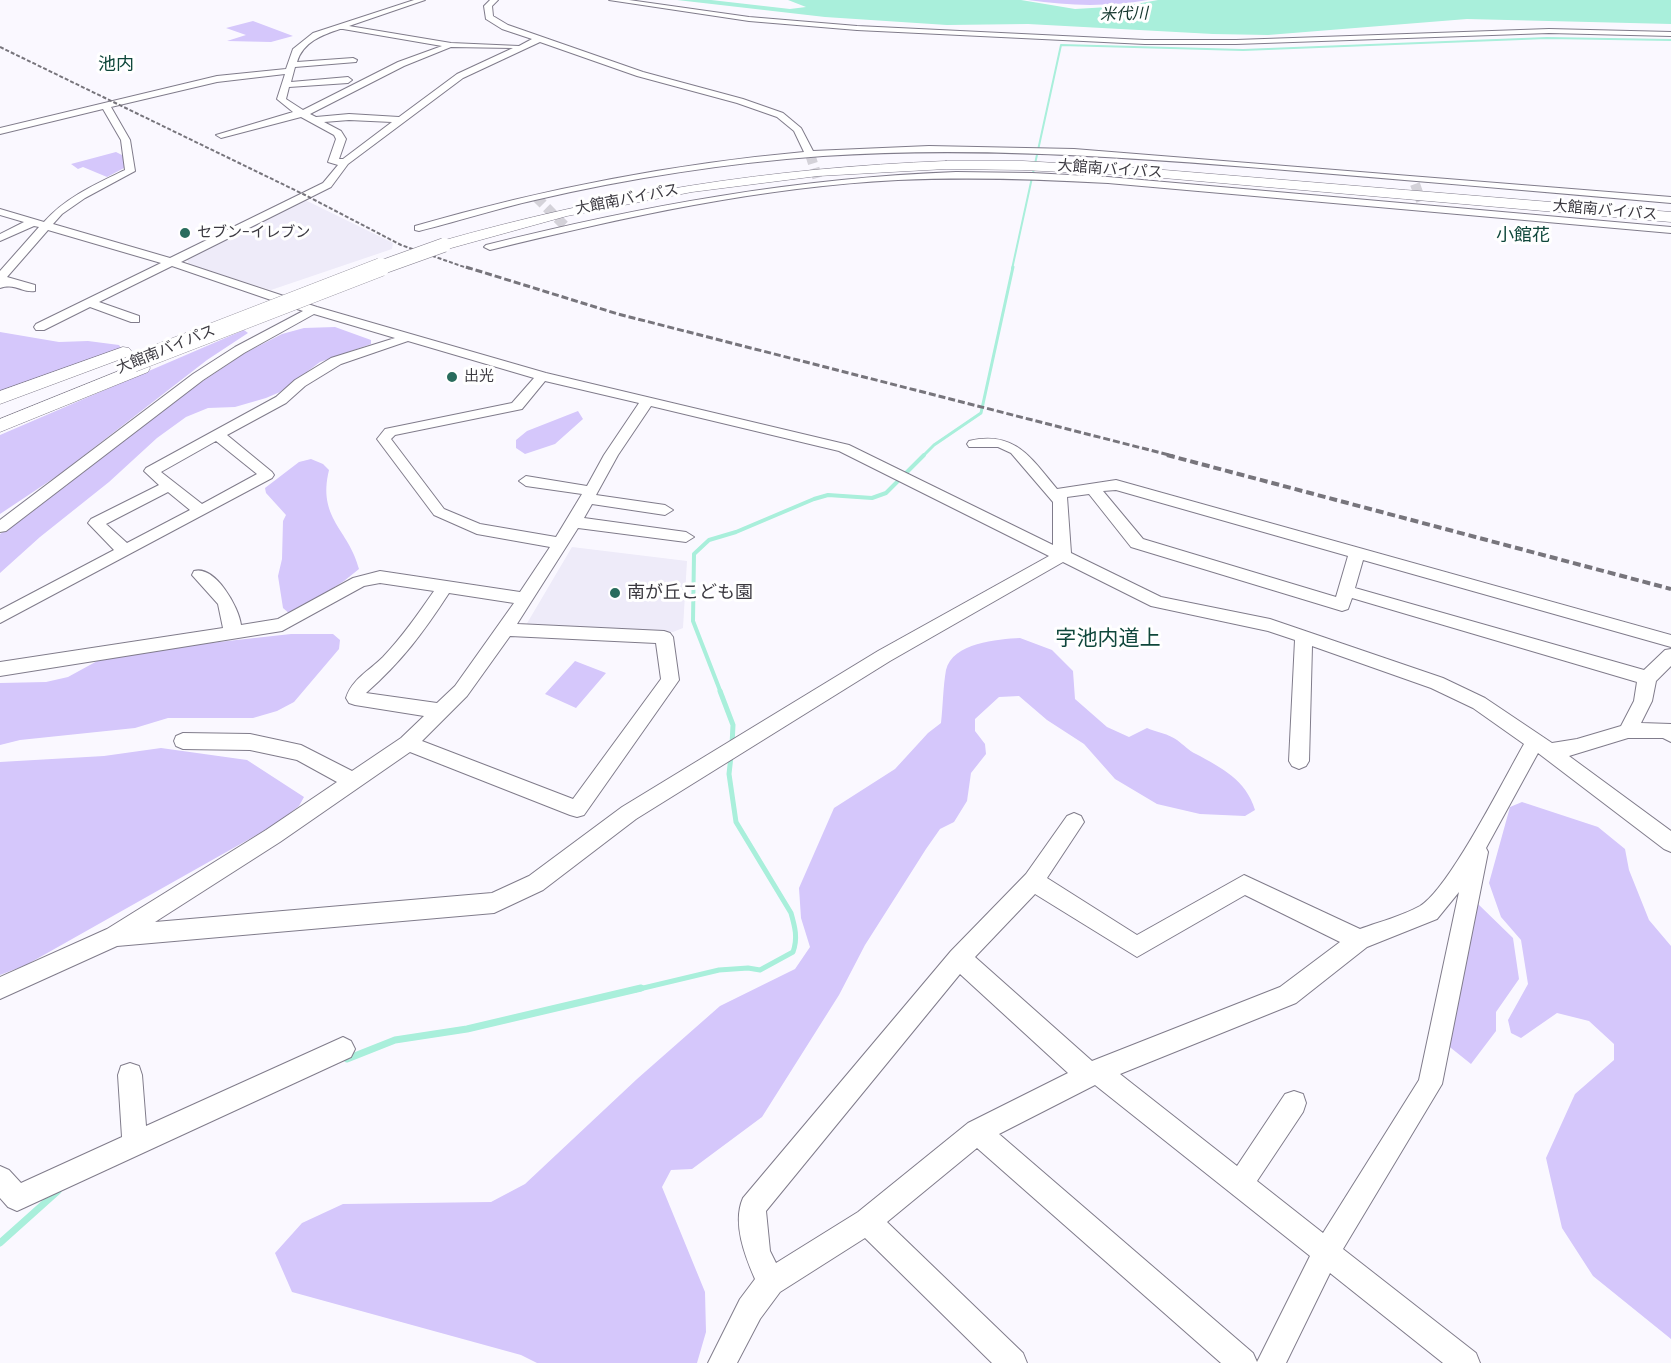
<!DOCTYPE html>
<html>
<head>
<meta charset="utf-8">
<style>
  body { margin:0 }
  canvas { display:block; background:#faf8ff }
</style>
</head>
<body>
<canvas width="1671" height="1363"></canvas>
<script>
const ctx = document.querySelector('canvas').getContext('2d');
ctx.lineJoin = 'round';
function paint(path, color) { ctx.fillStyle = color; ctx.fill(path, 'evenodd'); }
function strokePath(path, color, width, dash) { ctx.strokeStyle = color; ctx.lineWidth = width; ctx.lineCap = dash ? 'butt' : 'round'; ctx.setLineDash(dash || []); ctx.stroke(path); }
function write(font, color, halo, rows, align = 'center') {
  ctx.font = font + ' Poppins,"Noto Sans JP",sans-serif'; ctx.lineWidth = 6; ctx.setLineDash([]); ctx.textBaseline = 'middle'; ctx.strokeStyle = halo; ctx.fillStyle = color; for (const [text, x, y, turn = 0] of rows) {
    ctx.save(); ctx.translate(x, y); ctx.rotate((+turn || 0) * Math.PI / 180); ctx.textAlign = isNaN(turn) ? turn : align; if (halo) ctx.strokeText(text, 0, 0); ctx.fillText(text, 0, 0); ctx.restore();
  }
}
paint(new Path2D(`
  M303,199L393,243L392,249L271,290L189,265L187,260Z
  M572,547L687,561L683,628L673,632L526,625Z`), '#eeebf9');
paint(new Path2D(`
  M1028,0H1148C1107,7 1069,6 1028,0Z
  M253,21L293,36L271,42L227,41L246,35L226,28Z
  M116,152L126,157V167L107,177L83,167L78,169L71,164Z
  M335,327L371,340V344L320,362L280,392L266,398L235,407L208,408L186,417L157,438L109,482L40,537L0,573V534L24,518L197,385L245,353L282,334L304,328Z
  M244,330L248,333L207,360L60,474L0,514V435Z
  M0,332L59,342L88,341L119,345L121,348L0,393Z
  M578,411L583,419L555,444L525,454L516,448V440L527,431Z
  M311,459L323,464L329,470C317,519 349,529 359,569L344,581L291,615L283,608L278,576L282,559L283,521L286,515L266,493L265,488L299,462Z
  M291,634H333L340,640L339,649L294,702L277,711L253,718H168L135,728L20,740L0,745V683L46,682L68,677L110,654Z
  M1020,638L1052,650L1073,671L1075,699L1107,727L1129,737L1147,728C1156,732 1169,734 1177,740C1184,745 1189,751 1196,754C1222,768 1246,780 1255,810L1245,816L1200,814L1157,804L1115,779L1084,744L1047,720L1019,696L999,697L975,719V731L985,744L986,754L971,773L967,801L954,822L940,829L926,849L865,945L839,995L762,1117L692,1169L671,1170L662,1187L705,1292L706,1332L697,1363H537L521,1355L292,1292L275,1253L302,1223L343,1204L491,1202L525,1184L637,1079L720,1006L795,969L810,947L801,918L799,888L834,808L895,769L928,733L941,723C943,706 943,687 946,670C952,643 998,639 1020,638Z
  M575,661L606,673L576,708L545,694Z
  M161,748L247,760L304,797L299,806L276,824L26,965L0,975V762L104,756Z
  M1522,802L1598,827L1625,849L1629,870L1649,920L1671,946V1339L1593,1276L1562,1228L1546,1158L1575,1094L1614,1060V1044L1589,1021L1557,1013L1521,1038L1511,1033L1508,1020L1528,984L1521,940L1501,917L1489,883L1510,807Z
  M1477,903L1513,938L1519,979L1496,1012V1031L1471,1064L1446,1044Z`), '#d5c7fb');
paint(new Path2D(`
  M677,0H711L790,9L806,7L788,0H1021L1075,9L1125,6L1158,0H1671V24L1467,19L1268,35L1213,34L1028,24L947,25L825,17Z`), '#a9efdb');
strokePath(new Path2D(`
  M1012,269L1061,45L1243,50L1547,38L1671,40`), '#a9efdb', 2);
strokePath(new Path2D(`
  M923,456L934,445L981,413L1013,267`), '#a9efdb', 3);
strokePath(new Path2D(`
  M721,693L693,621L694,554L709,540L736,532L814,499L828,495L872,498L886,493L924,455`), '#a9efdb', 4);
strokePath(new Path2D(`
  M720,691L733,725L732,745
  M635,990L719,970L748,968L760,970L793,952C798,938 795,927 791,913L736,822L729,774L731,756`), '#a9efdb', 5);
strokePath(new Path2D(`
  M347,1059L395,1040L467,1029L641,988
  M0,1243L58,1191`), '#a9efdb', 7);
strokePath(new Path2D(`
  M810,154L819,183
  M1415,184L1421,201
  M536,197L566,227`), '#d4d2d9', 10, [10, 5]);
const minor = new Path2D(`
  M414,0H425L349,26L451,43L519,46L532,39L502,29L486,19L484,6L490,0H498L492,6L493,16L508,25L643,72L743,99L783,113L801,128L813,151L929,146L1074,149L1671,197V203C1538,191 1406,180 1273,169C1123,157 974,146 823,156C726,163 630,178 535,200C496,209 458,221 419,231L415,230V226C543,189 672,164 804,152L794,131L777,117L737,103L637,76L540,42L463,78L348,164L331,187L181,262L317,307L546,373L849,445L1053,545V502L1011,453L998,447H969L967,444L969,441C1015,430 1031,458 1057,489L1116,480L1671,635V647L1363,560L1355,588L1644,670L1665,650L1671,649V666L1656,681L1652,701L1641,723L1671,724V742L1663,738H1628L1569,756L1671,831V852L1664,849L1538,753L1486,848L1488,852L1442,1084L1343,1249L1476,1353L1480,1363H1443L1330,1273L1286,1363H1221L977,1148L887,1222L1023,1353L1027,1363H992L865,1238L780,1292L760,1319L737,1363H708L740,1299L755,1279C745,1256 732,1223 743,1198L951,951L1026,874L1067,816L1074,813L1081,816L1084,822L1047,878L1137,935L1244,875L1360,929C1379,922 1402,916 1420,906C1449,889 1505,777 1524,744L1473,708L1431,688L1312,646L1309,761L1306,766L1299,769L1292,766L1289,761L1295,640L1268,631L1151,606L1063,562L890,661L636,819L543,890L494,913L117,946L0,999V977L107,929L266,830L337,782L297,760L250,750L183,749L176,746L174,741L176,736L183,733L250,734L301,745L352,771L401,738L424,716L355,705L349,703L346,698C352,679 369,671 383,657C402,637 418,614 434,591L380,583L364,586L282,631L0,676V662L223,628L218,604L192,575L194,571C215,565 239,607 241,625L278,619L353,578L380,571L520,592L550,547L477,534L434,515L377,439L385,429L512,403L534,378L408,341L341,364L305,386L286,403L227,435L272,472L274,475L272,478L0,623V610L114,550L88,523L91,519L159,485L144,471L146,468L276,397L295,380L331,358L395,338L314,314L244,353L203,380L6,531L0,532V520L193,374L235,347L303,311L172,266L99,302L139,316V322H131L90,307L44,330H36L34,327L36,324L161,263L48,230L7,277L35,285V291C21,293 17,283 0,288V271L39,227L34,226L0,241V234L24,222L0,215V209L44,222C66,197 96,184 125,170L121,140L103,109L0,134V128L217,76L286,69L293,49L313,33ZM340,29H343L442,46L398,62L303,110L286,99L289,87L348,83L352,80L348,77L291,82L295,67L356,62L357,60L353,58L297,62C303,42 322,35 340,29ZM451,47L513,48L457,74L399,117L349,114L316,117L310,114L404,66ZM285,74L277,99L293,112L216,135L221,138L301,117L334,135L336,139L328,162L338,165L323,183L170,258L53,224L62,214L85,198L135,171L130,140L111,107L217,82ZM349,120L392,122L343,159H339L346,139L341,131L324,122ZM545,381L639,403L604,455L587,486L526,476L519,481L526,486L582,494L556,537L480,524L444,509L391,439L395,435L522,409ZM651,406L839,451L1049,556L878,651L622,807L529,876L492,893L155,922L280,842L410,752L570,815L577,817L584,815L679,680L673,637L670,633L664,631L517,624L578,528L686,542L694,537L686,532L584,518L592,504L665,515L673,510L665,505L596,495L618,455ZM216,441L257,474L202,504L161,472ZM1116,490L1348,556L1336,597L1143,539L1103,491ZM168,492L190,510L127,543L106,524ZM1089,494L1131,547L1342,611L1348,609L1352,598L1637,682L1634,701L1621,726L1577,739L1552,743L1485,698L1443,678L1270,619L1161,597L1071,553L1067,497ZM449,593L514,603L455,686L437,703L366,693C402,661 423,633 449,593ZM510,636L656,643L661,679L573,799L422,741L467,696ZM1459,892L1419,1080L1323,1233L1257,1181L1303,1112L1306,1103L1303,1094L1294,1091L1285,1094L1237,1166L1120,1074L1296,1003L1367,947L1437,919ZM1035,894L1137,957L1245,895L1340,942L1280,987L1092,1061L975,957ZM960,974L1068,1073L968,1123L858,1212L776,1263L770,1251L766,1211ZM1095,1085L1310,1256L1257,1362L1253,1353L999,1134Z
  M609,0H629L749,17L857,26L1145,40H1236L1549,29L1671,32V36L1549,33L1236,44H1145L857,30L749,21Z
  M956,172L1032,173L1108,177L1671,227V233L1108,183C1038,179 969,177 898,180C760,187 624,217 490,250L484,247L486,245C641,206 796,178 956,172Z
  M343,1037L351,1041L355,1049L351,1057L17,1211L8,1207L0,1198V1166L9,1170L21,1183L122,1137L118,1075L121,1066L130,1063L139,1066L142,1075L146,1126Z`);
const highway = new Path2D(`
  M946,161H1023L1140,168L1671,212V222L1140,176L1023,170L946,169L818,176L692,192L567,216L444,250L436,245L438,242C610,193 768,168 946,161Z
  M123,347L129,348L132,352L129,356L0,404V391Z
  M141,362L148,364L150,368L148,372L0,432V419Z`);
strokePath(minor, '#807c8b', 2);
strokePath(highway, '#807c8b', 1);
paint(minor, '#fff');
paint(highway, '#fff');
strokePath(new Path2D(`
  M0,47L305,195L401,245L470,269`), '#77757c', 2, [4, 2]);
strokePath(new Path2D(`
  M466,267L618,314L1173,456`), '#77757c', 3, [7, 3]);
strokePath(new Path2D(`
  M1167,455L1671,589`), '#77757c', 4, [8, 4]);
const highwayBridgeFar1 = new Path2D(`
  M377,269L444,245`);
const highwayBridge = new Path2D(`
  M133,363L381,267`);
strokePath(highwayBridgeFar1, '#807c8b', 15, []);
strokePath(highwayBridge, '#807c8b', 19, []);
strokePath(highwayBridgeFar1, '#fff', 14);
strokePath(highwayBridge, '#fff', 18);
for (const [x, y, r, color] of [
  [185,233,6,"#296c5d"],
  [452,377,6,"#296c5d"],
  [615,593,6,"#296c5d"]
]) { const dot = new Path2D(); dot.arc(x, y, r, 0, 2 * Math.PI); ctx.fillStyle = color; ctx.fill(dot); strokePath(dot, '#fff', 2); }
write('15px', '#3b3940', '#fff', [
  ["大館南バイパス",1110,170,4],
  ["大館南バイパス",627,200,-11],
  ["大館南バイパス",1605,211,5],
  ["大館南バイパス",166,350,-22]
]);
write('15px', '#3b3940', '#fff', [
  ["セブン-イレブン",197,233],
  ["出光",464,377]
], 'left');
write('italic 16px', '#14352d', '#fff', [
  ["米代川",1124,15,-1]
]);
write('18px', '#0f473b', '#fff', [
  ["池内",116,65],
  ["小館花",1523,236]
]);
write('18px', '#3b3940', '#fff', [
  ["南が丘こども園",627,593]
], 'left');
write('21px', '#0f473b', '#fff', [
  ["字池内道上",1108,640]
]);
</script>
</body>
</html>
